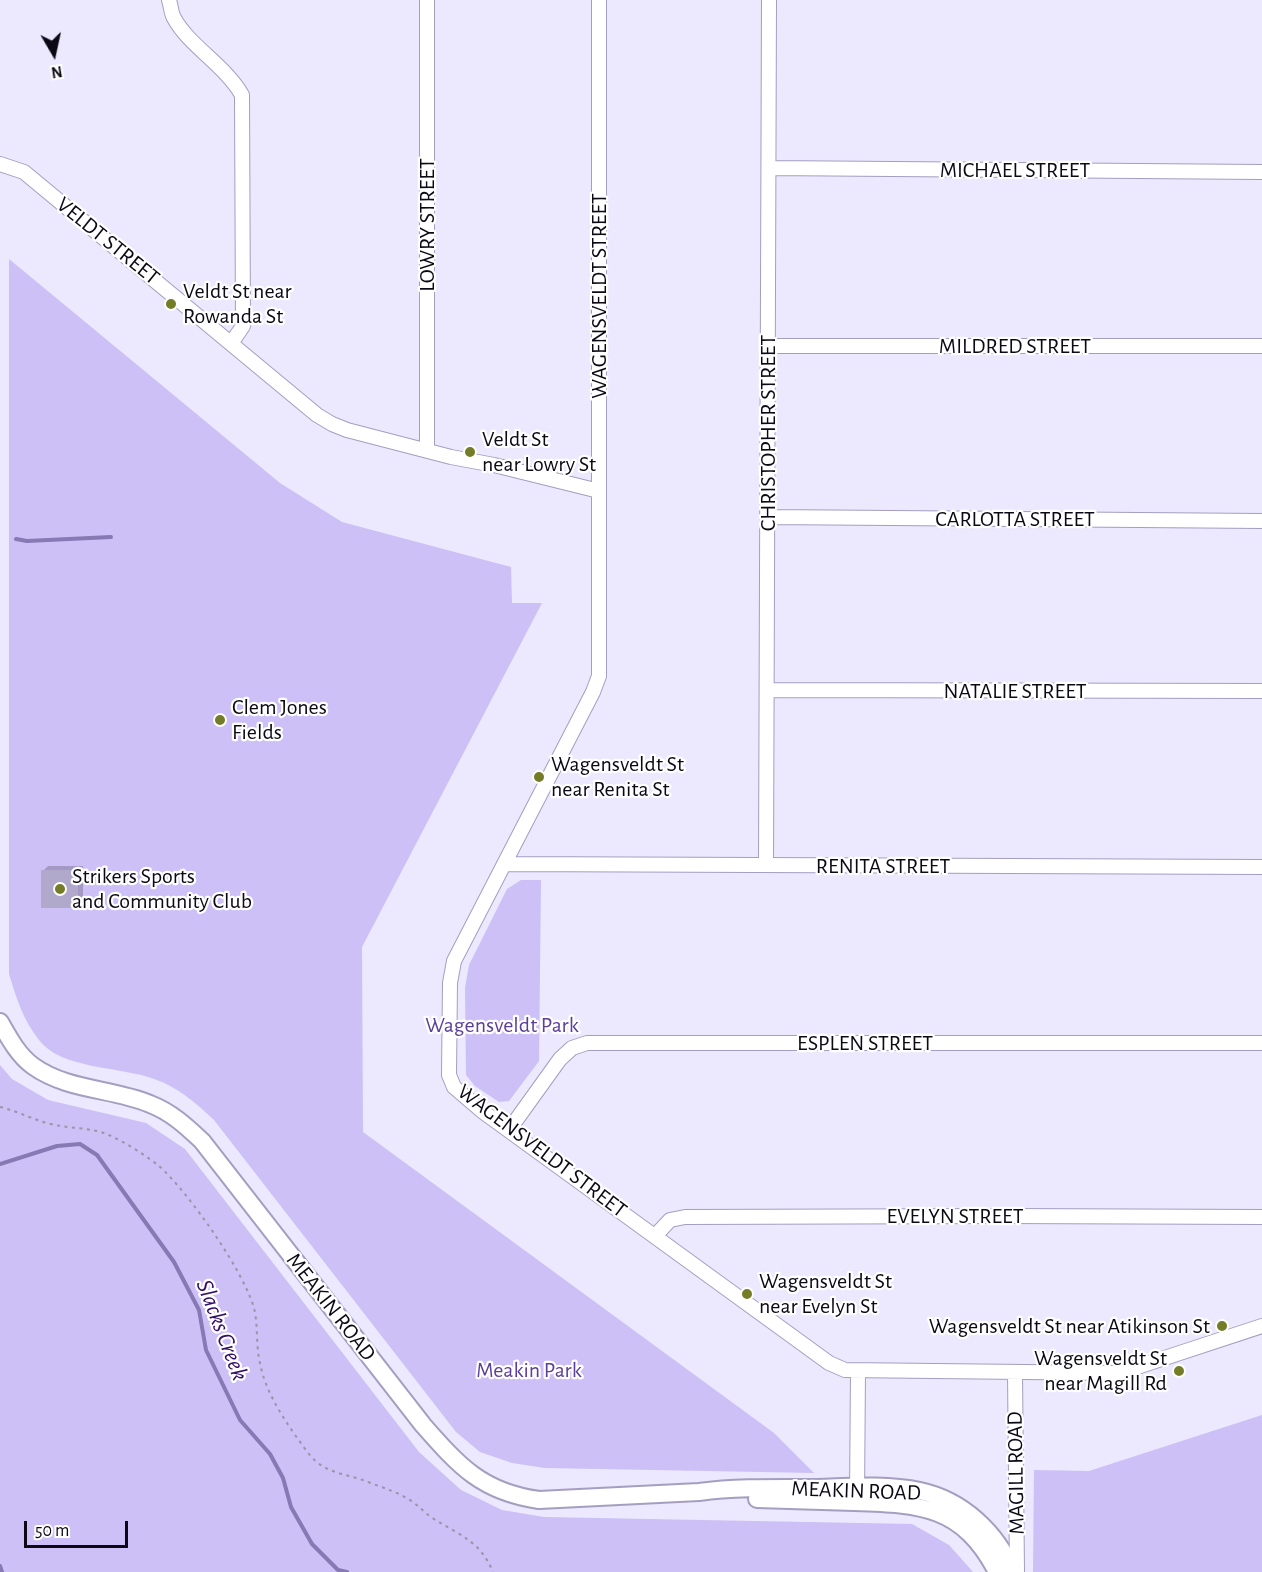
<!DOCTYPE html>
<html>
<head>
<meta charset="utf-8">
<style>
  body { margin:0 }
  #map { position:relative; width:1262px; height:1572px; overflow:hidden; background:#ece8fd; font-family:"Alegreya Sans",sans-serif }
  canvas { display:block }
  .north { position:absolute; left:24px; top:24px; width:60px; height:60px; -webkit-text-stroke:4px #fff; paint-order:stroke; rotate:171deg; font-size:16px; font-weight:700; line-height:24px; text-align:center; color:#0c0915 }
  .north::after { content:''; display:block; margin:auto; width:21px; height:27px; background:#0c0915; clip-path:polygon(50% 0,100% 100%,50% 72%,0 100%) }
  .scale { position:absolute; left:24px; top:1521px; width:104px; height:27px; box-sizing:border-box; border:3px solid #0c0915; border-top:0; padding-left:8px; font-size:18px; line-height:21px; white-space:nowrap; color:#0c0915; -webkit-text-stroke:4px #fff; paint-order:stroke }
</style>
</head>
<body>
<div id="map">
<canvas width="1262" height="1572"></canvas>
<div class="north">N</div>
<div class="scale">50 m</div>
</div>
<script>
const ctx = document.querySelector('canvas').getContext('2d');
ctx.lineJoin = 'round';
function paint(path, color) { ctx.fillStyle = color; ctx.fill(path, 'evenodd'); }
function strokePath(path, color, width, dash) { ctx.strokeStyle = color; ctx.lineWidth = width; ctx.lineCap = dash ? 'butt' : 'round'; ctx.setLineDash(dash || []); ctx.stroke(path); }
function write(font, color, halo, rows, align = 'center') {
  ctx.font = font + ' "Alegreya Sans",sans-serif'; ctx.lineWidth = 4.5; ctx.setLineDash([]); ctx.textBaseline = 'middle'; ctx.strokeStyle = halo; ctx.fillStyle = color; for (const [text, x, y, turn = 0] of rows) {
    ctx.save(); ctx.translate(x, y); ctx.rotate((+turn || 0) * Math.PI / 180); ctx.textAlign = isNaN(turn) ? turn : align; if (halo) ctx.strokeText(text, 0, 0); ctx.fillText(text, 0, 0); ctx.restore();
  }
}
paint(new Path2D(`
  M9,259L280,483L342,522L511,567L512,603H542L362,947L363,1132L774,1433L814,1473L545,1468L512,1463L480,1452L456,1432L214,1120C196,1103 178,1087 154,1079C120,1066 62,1070 39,1040C23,1020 16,997 9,974ZM42,870L78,871V908H41Z
  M521,880H541L539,1061L509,1101L499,1102L475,1086L466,1075L465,988L469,965L507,889Z
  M0,1065L12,1079L48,1100L146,1123L185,1149L419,1452L461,1490L502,1510L544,1517L912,1524L949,1545L973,1572H0Z
  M1262,1415V1572H1033L1034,1470L1089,1471Z`), '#ccc0f6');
paint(new Path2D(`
  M48,866H83V901L78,906L43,871Z`), '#0003');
strokePath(new Path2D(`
  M16,539L27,541L111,537
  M0,1164L57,1146L80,1144L97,1155L174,1262L199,1310L206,1350L240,1420L270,1454L283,1478L291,1507L312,1544L338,1570L347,1572
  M0,1566L2,1572`), '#8779b4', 4);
paint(new Path2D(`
  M41,870H78V908H41Z`), '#b0a9cb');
const minor = new Path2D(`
  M169,0C171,6 171,13 174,18C189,46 225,65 242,95L243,326L232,342
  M427,0V450
  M599,0V676L593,692L454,961L450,983L449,1075L454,1087L482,1111L829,1363L845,1370L1114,1373L1128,1370L1262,1326
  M0,164L24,172L317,415L332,424L347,430L451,457L494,465L599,491
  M769,168L1262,172
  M768,346H1262
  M768,517L1262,521
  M767,690L1262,691
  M504,864L1262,867
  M766,865L769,0
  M509,1130L560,1059L572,1048L587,1043H1262
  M655,1236L670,1220L685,1217L1005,1216L1262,1217
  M1015,1373L1017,1572
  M857,1496L858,1372`);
const tertiary = new Path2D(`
  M0,1022C9,1038 18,1055 33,1066C68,1091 112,1088 150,1104C171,1112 186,1126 202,1141L423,1425C459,1466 482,1492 539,1500L699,1492C737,1487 776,1488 814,1488C848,1487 886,1484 920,1491C962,1500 997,1532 1013,1572
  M757,1499C789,1500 821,1501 854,1502C921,1504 963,1506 997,1572`);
strokePath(minor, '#a59ec0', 16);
strokePath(tertiary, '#a59ec0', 20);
strokePath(new Path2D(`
  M0,1107C18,1111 33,1120 51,1124C70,1129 91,1127 109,1135C126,1143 144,1154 159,1166C189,1193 243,1270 254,1308C258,1324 256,1342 259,1358C264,1388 278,1410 295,1435C302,1444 308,1455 318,1463C332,1474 351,1475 368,1482C384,1488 400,1493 413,1502C421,1508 427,1515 434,1519C461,1536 480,1541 493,1572`), '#9895a6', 2, [3, 4.5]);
strokePath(minor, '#fff', 14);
strokePath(tertiary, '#fff', 16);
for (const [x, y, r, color] of [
  [171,304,6,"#747c27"],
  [470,452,6,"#747c27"],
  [220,720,6,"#747c27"],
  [539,777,6,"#747c27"],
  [60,889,6,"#747c27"],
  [747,1294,6,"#747c27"],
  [1222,1326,6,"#747c27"],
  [1179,1371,6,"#747c27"]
]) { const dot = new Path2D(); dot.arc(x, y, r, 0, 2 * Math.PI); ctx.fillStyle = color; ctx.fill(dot); strokePath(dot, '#fff', 2); }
write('22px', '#0c0915', '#fff', [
  ["MICHAEL STREET",1015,170],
  ["LOWRY STREET",427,225,-90],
  ["VELDT STREET",108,241,39],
  ["WAGENSVELDT STREET",599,296,-90],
  ["MILDRED STREET",1015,346],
  ["CHRISTOPHER STREET",768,433,-90],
  ["CARLOTTA STREET",1015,519],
  ["NATALIE STREET",1015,691],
  ["RENITA STREET",883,866],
  ["ESPLEN STREET",865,1043],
  ["WAGENSVELDT STREET",542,1151,37],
  ["EVELYN STREET",955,1216],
  ["MEAKIN ROAD",331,1307,52],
  ["MAGILL ROAD",1016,1473,-91],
  ["MEAKIN ROAD",856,1491,2]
]);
write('22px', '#0c0915', '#fff', [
  ["Veldt St near",183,291],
  ["Rowanda St",183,316],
  ["Veldt St",482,439],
  ["near Lowry St",482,464],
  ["Clem Jones",232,707],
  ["Fields",232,732],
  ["Wagensveldt St",551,764],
  ["near Renita St",551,789],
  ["Strikers Sports",72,876],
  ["and Community Club",72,901],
  ["Wagensveldt St",759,1281],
  ["near Evelyn St",759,1306],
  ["Wagensveldt St near Atikinson St",1210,1326,"right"],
  ["Wagensveldt St",1167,1358,"right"],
  ["near Magill Rd",1167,1383,"right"]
], 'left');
write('22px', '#5c3f99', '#fff', [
  ["Wagensveldt Park",502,1025],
  ["Meakin Park",529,1370]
]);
write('italic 24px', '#340d68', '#fff', [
  ["Slacks Creek",222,1330,69]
]);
</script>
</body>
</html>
